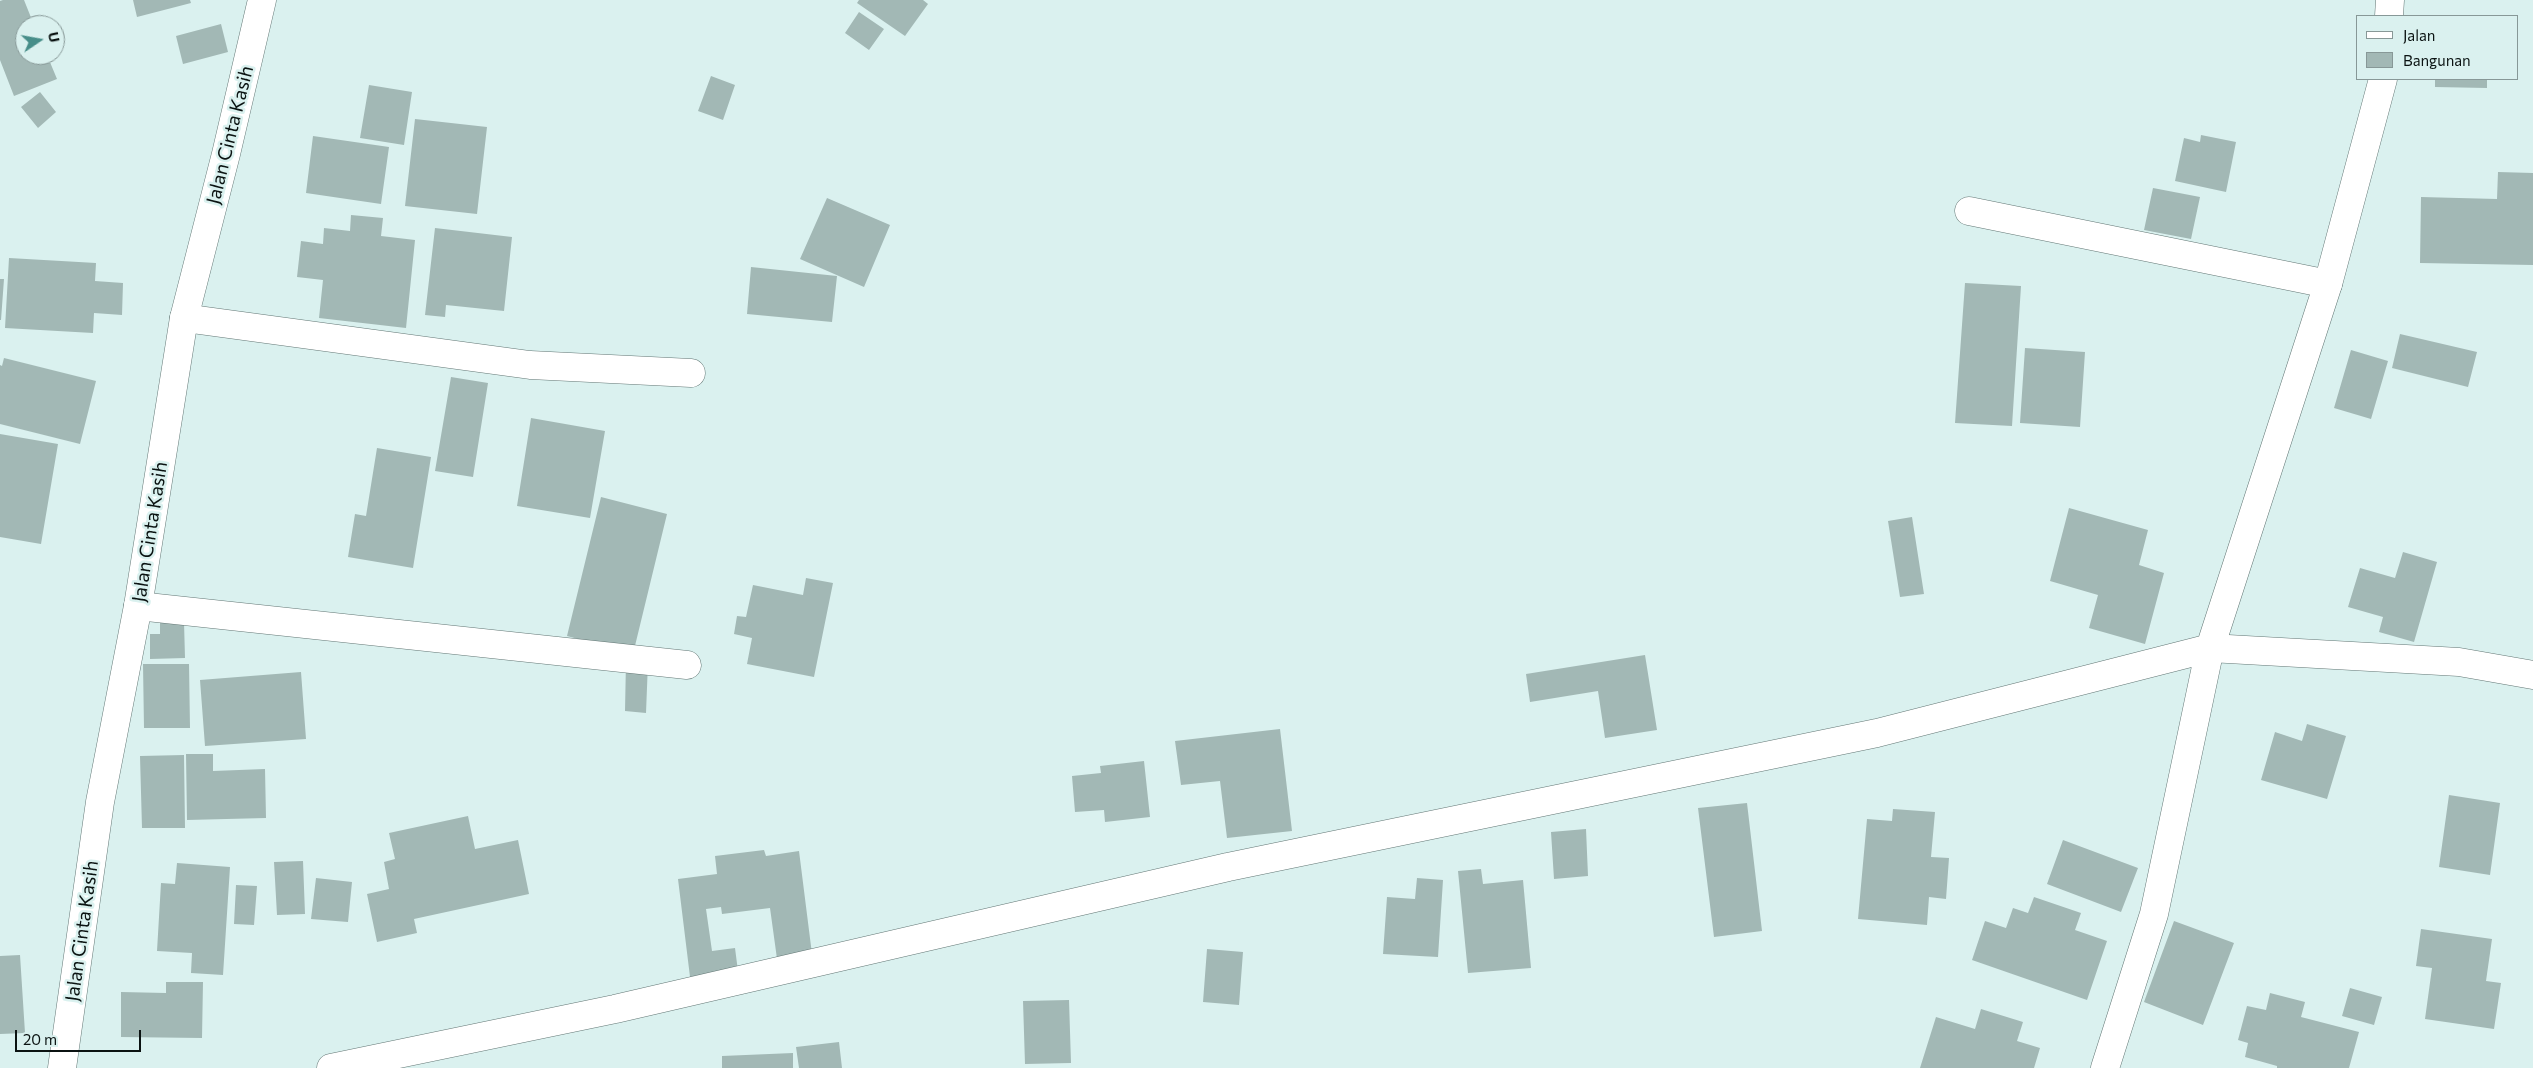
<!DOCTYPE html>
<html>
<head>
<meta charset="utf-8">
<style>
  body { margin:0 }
  #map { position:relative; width:2533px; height:1068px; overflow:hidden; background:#daf1ef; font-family:Commissioner,sans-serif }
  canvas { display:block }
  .legend { position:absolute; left:2356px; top:15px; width:162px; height:65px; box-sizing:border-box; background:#daf1ef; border:1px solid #879897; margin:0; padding:6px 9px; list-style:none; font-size:15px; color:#0b1312 }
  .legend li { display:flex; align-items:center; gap:10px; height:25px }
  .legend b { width:25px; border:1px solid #879897 }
  .north { position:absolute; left:15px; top:15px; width:50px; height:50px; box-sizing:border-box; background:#daf1ef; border:1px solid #879897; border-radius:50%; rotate:78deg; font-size:14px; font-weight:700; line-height:20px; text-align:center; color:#0b1312 }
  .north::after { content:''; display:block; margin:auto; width:18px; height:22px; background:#478e89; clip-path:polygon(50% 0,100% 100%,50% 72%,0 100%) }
  .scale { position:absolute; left:15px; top:1030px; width:126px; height:22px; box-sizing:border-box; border:2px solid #0b1312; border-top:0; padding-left:6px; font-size:15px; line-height:18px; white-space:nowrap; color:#0b1312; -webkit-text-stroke:4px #daf1ef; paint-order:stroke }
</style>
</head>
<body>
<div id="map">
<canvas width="2533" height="1068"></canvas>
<ul class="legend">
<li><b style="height:6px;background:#fff"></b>Jalan</li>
<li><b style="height:14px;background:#a2b8b5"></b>Bangunan</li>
</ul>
<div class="north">U</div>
<div class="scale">20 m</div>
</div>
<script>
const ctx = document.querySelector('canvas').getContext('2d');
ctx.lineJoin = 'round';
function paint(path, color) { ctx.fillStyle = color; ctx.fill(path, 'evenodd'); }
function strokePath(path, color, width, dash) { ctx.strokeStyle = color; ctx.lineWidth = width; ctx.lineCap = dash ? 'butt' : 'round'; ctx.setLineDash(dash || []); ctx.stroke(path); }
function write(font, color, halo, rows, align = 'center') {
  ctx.font = font + ' Commissioner,sans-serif'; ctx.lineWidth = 5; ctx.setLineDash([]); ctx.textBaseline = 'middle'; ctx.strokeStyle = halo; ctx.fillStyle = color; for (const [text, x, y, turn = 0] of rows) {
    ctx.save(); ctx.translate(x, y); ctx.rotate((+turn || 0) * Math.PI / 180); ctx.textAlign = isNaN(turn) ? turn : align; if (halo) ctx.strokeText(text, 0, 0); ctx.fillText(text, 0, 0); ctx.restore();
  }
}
paint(new Path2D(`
  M3,0H24L34,25H25V55H47L57,79L14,96L0,60V1Z
  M133,0H190L191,3L137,17Z
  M859,0H923L928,4L905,36L857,3Z
  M859,12L884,29L869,50L845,33Z
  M221,24L228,52L183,64L176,36Z
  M711,76L735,85L723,120L698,111Z
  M2435,79H2487V88L2435,87Z
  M369,85L412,92L404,145L360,138Z
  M40,92L56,112L38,128L21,107Z
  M415,119L487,127L477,214L405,206Z
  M2201,135L2236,142L2226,192L2175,181L2184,138L2200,142Z
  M313,136L389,147L381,204L306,193Z
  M2498,172L2533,173V265L2420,263L2421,197L2497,199Z
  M2153,188L2200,197L2191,239L2144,230Z
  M827,198L890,225L864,287L800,259Z
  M351,215L383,218L381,236L415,240L406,328L319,318L323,280L297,277L301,241L323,244L324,228L350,231Z
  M435,228L512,237L504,311L446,305L445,317L425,315Z
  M9,258L96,263L95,281L123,283L122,315L94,313L93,333L5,328Z
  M751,267L837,276L832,322L747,314Z
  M0,279H4L1,320H0Z
  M1965,283L2021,286L2012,426L1955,423Z
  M2400,334L2477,352L2468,387L2392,368Z
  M2025,348L2085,352L2080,427L2020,423Z
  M2351,350L2388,361L2371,419L2334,408Z
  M4,358L96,381L80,444L0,424V365L2,366Z
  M451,377L488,383L473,477L435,471Z
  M531,418L605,431L590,518L517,506Z
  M0,434L58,444L41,544L0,537Z
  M377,448L431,457L413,568L348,557L355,514L366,516Z
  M601,497L667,514L633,654L567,636Z
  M2069,508L2148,530L2139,565L2164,573L2145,644L2089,628L2098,595L2050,581Z
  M1912,517L1924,594L1900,597L1888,521Z
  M2403,552L2437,562L2414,642L2379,632L2383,617L2348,607L2360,568L2395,578Z
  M806,578L833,583L814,677L747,664L752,638L734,634L737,616L746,617L753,585L803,595Z
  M160,622H184L185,658L150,659V634H160Z
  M1645,655L1657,730L1605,738L1598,691L1530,702L1526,674Z
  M626,661L648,662L646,713L625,711Z
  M143,664H189L190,728H144Z
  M301,672L306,739L205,746L200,680Z
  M2307,724L2346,736L2327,799L2261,780L2275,732L2302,741Z
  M1280,729L1292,831L1227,838L1220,781L1181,785L1175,741Z
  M186,754H213V771L265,769L266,818L187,820Z
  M184,755L185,828H142L140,756Z
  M1144,761L1150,817L1105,822L1104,810L1075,812L1072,776L1101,773L1100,766Z
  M2449,795L2500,803L2490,875L2439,867Z
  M1747,803L1762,931L1714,937L1698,808Z
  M1893,809L1935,812L1931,857L1949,858L1946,899L1929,897L1927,925L1858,919L1867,819L1892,821Z
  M468,816L475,849L518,840L529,894L414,919L417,933L377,942L367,894L389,889L384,862L395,859L389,833Z
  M1586,829L1588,876L1554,879L1551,832Z
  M2063,840L2138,868L2121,912L2047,884Z
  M764,850L766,856L799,851L813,962L778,966L770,908L722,914L721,907L706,909L712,951L735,948L739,979L691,985L678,879L717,874L715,856Z
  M303,861L305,914L277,915L274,862Z
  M177,863L230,867L223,975L191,973L192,953L157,951L161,883L175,884Z
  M1481,869L1483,884L1523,880L1531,968L1468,973L1458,871Z
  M316,878L352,882L348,922L311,919Z
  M1417,878L1443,880L1438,957L1383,954L1387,897L1415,899Z
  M236,885L257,886L254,925L234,924Z
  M2034,897L2081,913L2075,930L2107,941L2087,1000L1972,960L1985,921L2006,928L2013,908L2028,913Z
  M2174,921L2234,943L2203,1025L2144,1002Z
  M2421,929L2492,939L2486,981L2501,983L2494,1029L2425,1019L2432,968L2416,966Z
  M1207,949L1243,952L1239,1005L1203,1002Z
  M20,955L25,1033L0,1034V956Z
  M166,982H203L202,1038L121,1037V992L166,993Z
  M2350,988L2382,997L2374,1025L2342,1016Z
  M2270,993L2305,1002L2301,1017L2359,1032L2349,1068H2277V1066L2245,1057L2248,1043L2238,1040L2247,1006L2266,1010Z
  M1069,1000L1071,1063L1025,1064L1023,1001Z
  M1981,1009L2023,1022L2017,1041L2040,1048L2034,1068H1920L1936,1017L1975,1029Z
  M839,1042L842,1068H799L796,1047Z
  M793,1053V1068H722V1056Z`), '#a2b8b5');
const minor = new Path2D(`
  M1969,211L2328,284
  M184,318L530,365L691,373
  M138,606L687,665
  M2210,648L2459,662L2533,675`);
const tertiary = new Path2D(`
  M2389,16L2390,0
  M62,1068L100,802L138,606L184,318L226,154L262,0
  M331,1068L615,1009L1228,867L1877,733L2210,648
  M2105,1068L2154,914L2210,648L2328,284L2383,79`);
strokePath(minor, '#637775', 29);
strokePath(tertiary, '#637775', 29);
strokePath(minor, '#fff', 28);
strokePath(tertiary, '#fff', 28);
write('19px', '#0b1312', '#daf1ef', [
  ["Jalan Cinta Kasih",230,135,-76],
  ["Jalan Cinta Kasih",150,532,-81],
  ["Jalan Cinta Kasih",82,931,-82]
]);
</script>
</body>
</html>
